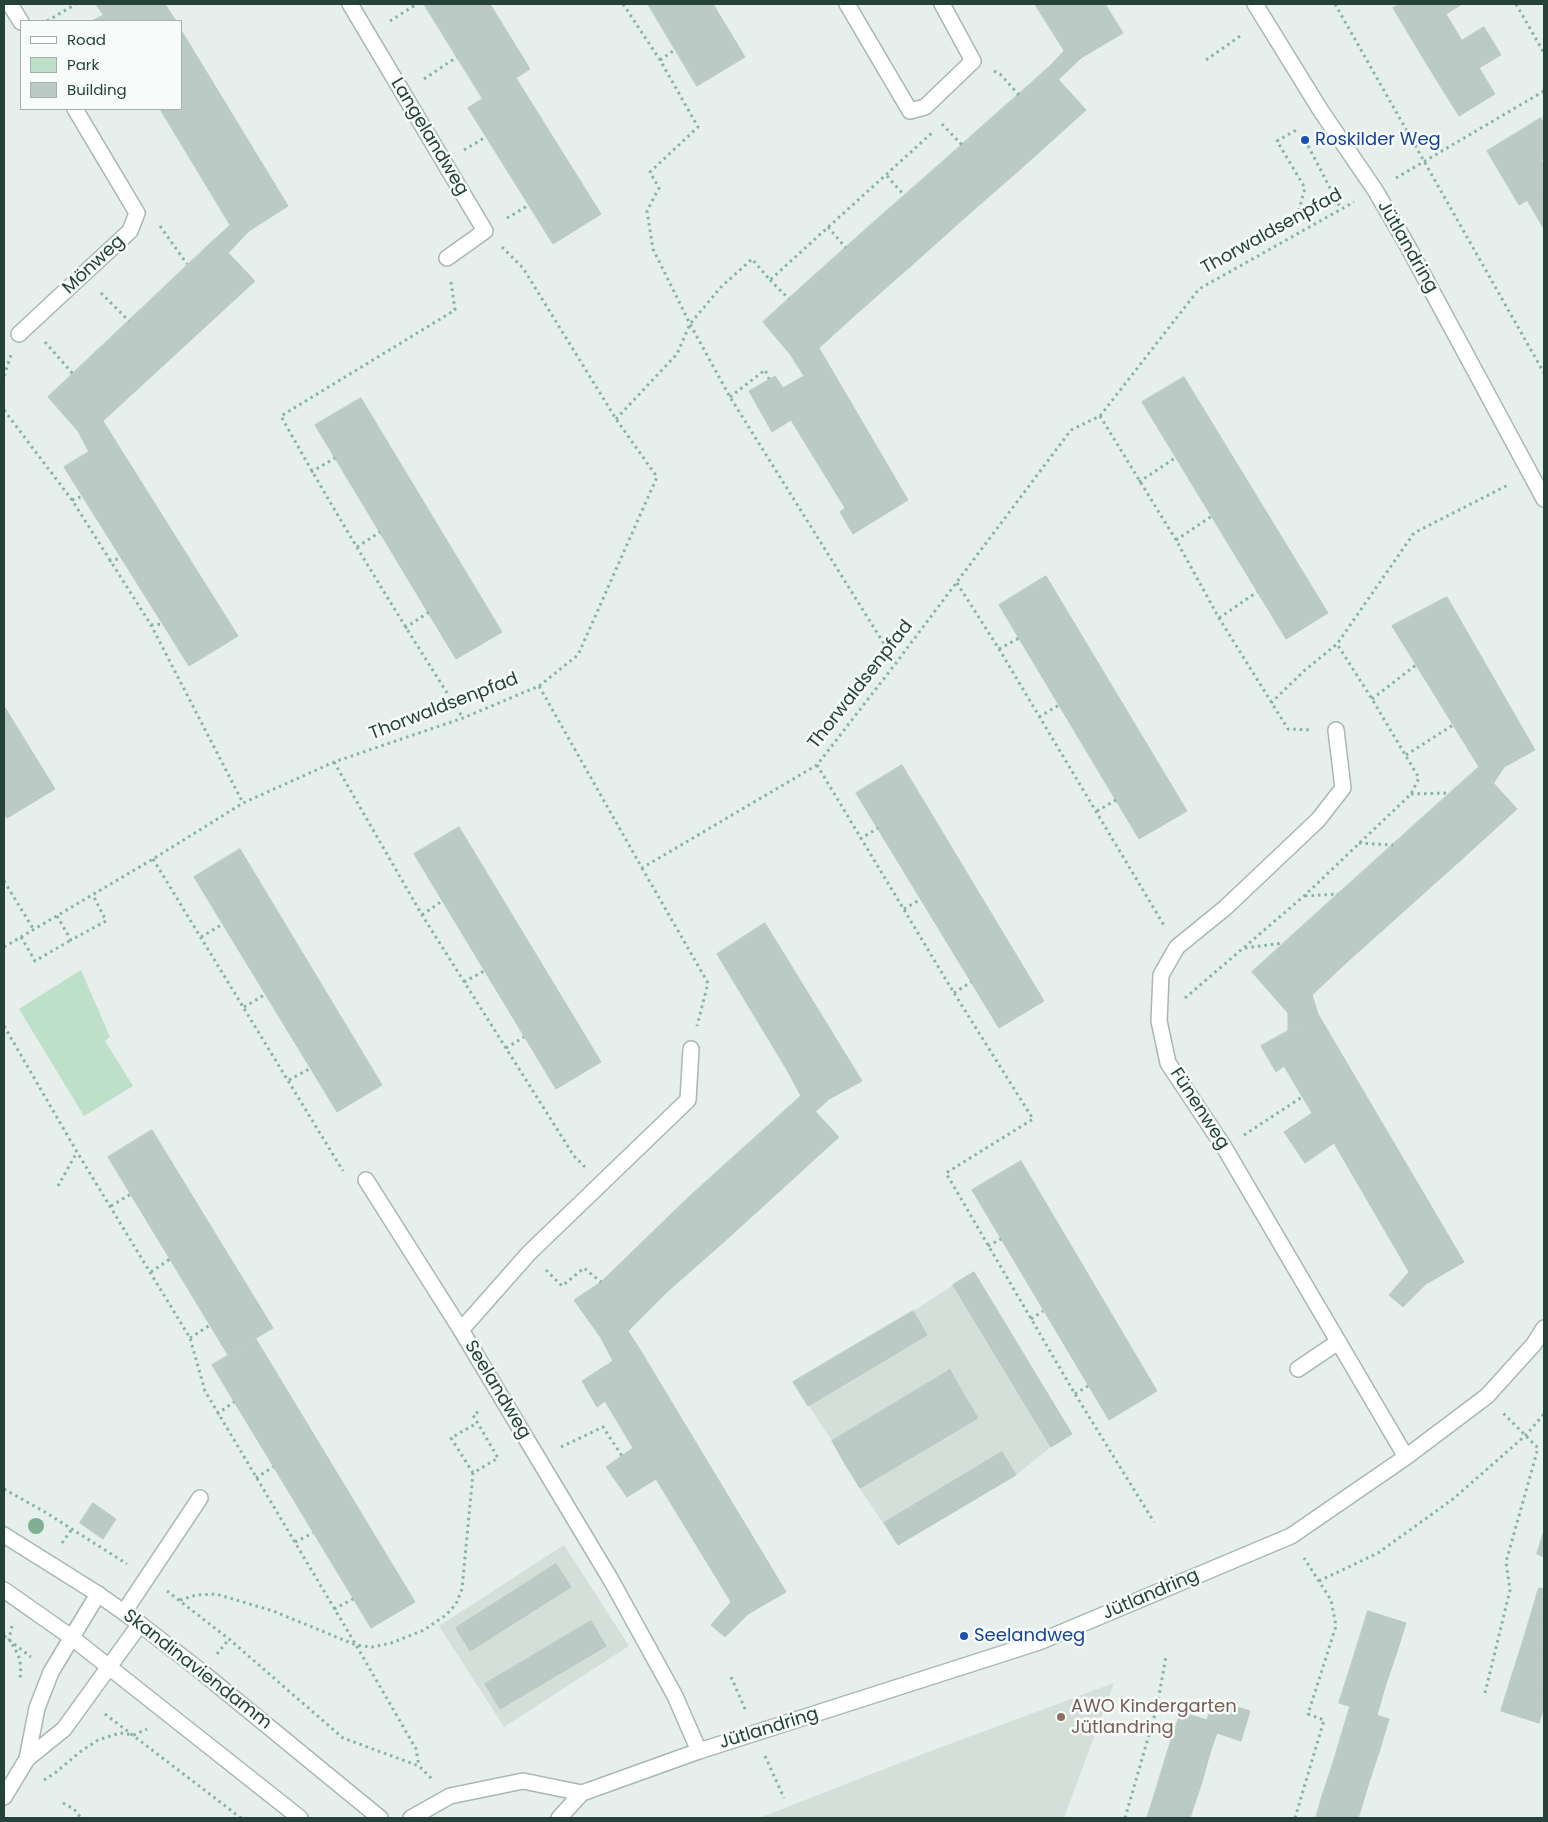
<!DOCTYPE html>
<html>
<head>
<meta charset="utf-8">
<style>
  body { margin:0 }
  #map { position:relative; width:1548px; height:1822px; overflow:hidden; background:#e6efeb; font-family:Poppins,sans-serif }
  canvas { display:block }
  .frame { position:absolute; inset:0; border:5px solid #24423a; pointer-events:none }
  .legend { position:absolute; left:20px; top:20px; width:162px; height:90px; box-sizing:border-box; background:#f7fbf9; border:1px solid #a3b1ad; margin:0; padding:6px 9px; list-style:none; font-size:15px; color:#24423a }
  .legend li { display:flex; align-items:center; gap:10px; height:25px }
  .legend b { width:25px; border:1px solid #a3b1ad }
</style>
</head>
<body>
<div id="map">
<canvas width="1548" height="1822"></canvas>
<div class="frame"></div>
<ul class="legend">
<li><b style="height:6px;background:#fff"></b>Road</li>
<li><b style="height:14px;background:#bfe0c8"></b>Park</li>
<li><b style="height:14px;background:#bbcac4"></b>Building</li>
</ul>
</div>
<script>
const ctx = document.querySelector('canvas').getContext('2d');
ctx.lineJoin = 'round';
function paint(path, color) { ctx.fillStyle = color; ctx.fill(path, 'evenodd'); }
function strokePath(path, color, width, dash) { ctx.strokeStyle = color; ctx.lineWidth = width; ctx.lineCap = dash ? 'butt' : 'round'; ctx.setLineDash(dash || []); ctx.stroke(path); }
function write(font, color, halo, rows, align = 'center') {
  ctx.font = font + ' Poppins,sans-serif'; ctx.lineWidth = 5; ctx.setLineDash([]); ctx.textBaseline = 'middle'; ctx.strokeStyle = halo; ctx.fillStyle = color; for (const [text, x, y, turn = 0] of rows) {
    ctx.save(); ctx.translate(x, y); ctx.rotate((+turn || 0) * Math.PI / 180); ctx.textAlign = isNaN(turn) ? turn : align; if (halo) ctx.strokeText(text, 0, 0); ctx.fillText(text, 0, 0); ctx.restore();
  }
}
paint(new Path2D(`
  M974,1272L1072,1434L1051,1447L1016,1475L898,1545L858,1486L832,1441L793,1382L913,1311Z
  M564,1545L629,1646L504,1727L439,1626Z
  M1114,1683L1064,1818H759L928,1752Z`), '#d4dfda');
paint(new Path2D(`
  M81,970L110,1037L105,1041L133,1086L84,1116L19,1009Z`), '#bfe0c8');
const building = new Path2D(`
  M96,4H165L176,21H92L103,15Z
  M424,4H490L530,69L483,99Z
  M648,4H713L745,57L697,86Z
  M1035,4H1105L1123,33L1081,58L1058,80L1048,68L1064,51Z
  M1400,4H1462L1446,14L1462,41L1426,63L1393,8Z
  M1484,27L1501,55L1479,68L1495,94L1459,116L1426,63Z
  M181,30L288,206L249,231L228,253L215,239L230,225L160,109H181Z
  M1048,68L1086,110L1024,166L986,123Z
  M516,78L601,214L553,244L468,108Z
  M1541,118L1544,124V158L1541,160L1544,165V190L1519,205L1487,151Z
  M986,123L1024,166L969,214L931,172Z
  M931,172L969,214L912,265L874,222Z
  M1544,190V229L1527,200Z
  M874,222L912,265L854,316L817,273Z
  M215,239L255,281L103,421L113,437L89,452L78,431L48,397Z
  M817,273L854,316L819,348L803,343L790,354L763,322Z
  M803,343L819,348L908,500L853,534L840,512L845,508L791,420L772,432L749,391L775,376L783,388L804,376L790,354Z
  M1184,377L1328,613L1286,639L1142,402Z
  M361,398L502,632L456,659L315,425Z
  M113,437L238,636L189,666L64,467Z
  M1046,576L1187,811L1139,839L999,605Z
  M1447,597L1535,750L1504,767L1493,784L1479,767L1392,626Z
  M4,706L55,789L7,818L4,814Z
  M902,765L1044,1001L999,1028L856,793Z
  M1479,767L1517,809L1461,860L1422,818Z
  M1422,818L1461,860L1346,963L1308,921Z
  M459,827L601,1062L556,1089L414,854Z
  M240,849L382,1085L337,1112L194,877Z
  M1308,921L1346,963L1312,995L1318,1014L1288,1030V1013L1252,972Z
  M765,923L862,1081L829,1099L815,1112L801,1096L787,1070L717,954Z
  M1318,1014L1464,1262L1426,1284L1403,1307L1389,1295L1409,1272L1334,1143L1305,1163L1284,1132L1312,1113L1284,1066L1276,1072L1261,1046Z
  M801,1096L839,1137L726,1240L688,1198Z
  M152,1130L273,1328L228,1355L108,1157Z
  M1021,1161L1157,1391L1109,1420L972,1190Z
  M688,1198L726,1240L668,1291L628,1331L639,1348L613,1361L601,1338L574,1300L601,1282Z
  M974,1272L1072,1434L1051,1447L953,1285Z
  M913,1311L927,1335L808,1406L793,1382Z
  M256,1339L415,1602L371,1628L212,1365Z
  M639,1348L786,1592L748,1614L725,1637L711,1625L731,1602L656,1479L627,1497L606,1467L633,1448L605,1401L597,1407L582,1381L613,1361Z
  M950,1370L963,1393L845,1464L832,1441Z
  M963,1393L978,1418L860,1488L845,1464Z
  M1002,1452L1016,1475L898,1545L884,1523Z
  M93,1503L116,1519L103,1539L80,1523Z
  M1544,1531V1557L1537,1554Z
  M556,1564L571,1587L470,1651L456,1628Z
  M1539,1588L1544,1589V1623L1530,1618Z
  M1368,1611L1406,1623L1396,1655L1358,1643Z
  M1530,1618L1544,1623V1656L1521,1648Z
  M591,1621L606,1646L500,1709L485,1684Z
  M1358,1643L1396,1655L1386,1684L1349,1672Z
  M1521,1648L1544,1656V1690L1511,1679Z
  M1349,1672L1386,1684L1377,1715L1339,1703Z
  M1511,1679L1544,1690V1707L1539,1723L1501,1711Z
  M1214,1700L1250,1711L1241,1741L1217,1733L1220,1724L1207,1721Z
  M1350,1707L1389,1719L1380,1749L1341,1737Z
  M1181,1712L1220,1724L1210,1753L1171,1741Z
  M1341,1737L1380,1749L1370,1779L1332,1767Z
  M1171,1741L1210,1753L1202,1782L1162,1770Z
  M1332,1767L1370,1779L1361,1809L1322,1797Z
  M1162,1770L1202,1782L1192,1812L1153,1800Z
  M1322,1797L1361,1809L1358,1818H1316Z
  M1153,1800L1192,1812L1190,1818H1147Z`);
paint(building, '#bbcac4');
strokePath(building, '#b8c9c2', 1);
const service = new Path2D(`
  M366,1180L461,1330
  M1298,1369L1338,1342
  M124,1612L200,1498`);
const minor = new Path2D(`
  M10,4L21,22
  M350,4L485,231L447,258
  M847,4L910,111L925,107L973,61L942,4
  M1255,4L1321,111L1375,190L1406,243L1544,499
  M19,334L130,231L137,213L75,109
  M1336,730L1343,788L1318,820L1225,908L1177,947L1161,975L1159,1021L1168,1063L1224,1147L1406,1457
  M691,1049L688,1100L529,1253L461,1330L611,1580L675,1696L699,1751
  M27,1759L37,1708L51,1672L98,1594
  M4,1797L27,1759L64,1729L140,1624
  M411,1818L450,1796L523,1781L582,1793
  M559,1818L582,1793L699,1751L1039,1642L1291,1536L1406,1457L1487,1396L1534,1344L1544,1328`);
const tertiary = new Path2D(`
  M4,1535L98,1594L140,1624L203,1673L380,1818
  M4,1590L71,1637L300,1818`);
strokePath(service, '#a8b8b2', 18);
strokePath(minor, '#a8b8b2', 18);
strokePath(tertiary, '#a8b8b2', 18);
strokePath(new Path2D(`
  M623,4L660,60L698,127L650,172L659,188L647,211L653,249L690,324L730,397L896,663
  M1335,4L1544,373
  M1516,4L1544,53
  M47,21L76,4
  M390,21L417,4
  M660,60L676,49
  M1206,60L1243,34
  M994,71L1000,74L1019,95
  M424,79L457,57
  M942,124L962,145
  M1305,140L1341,209
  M464,150L486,137
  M887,176L904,195
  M1396,178L1544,91
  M1297,217L1305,188L1277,141L1298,129
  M507,218L529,205
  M160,226L187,264
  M828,227L846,248
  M502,247L523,268L616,419L657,477L578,655L539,686
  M770,280L789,299
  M451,282L455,310L281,416C338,519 400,619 463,718
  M101,293L129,321
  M45,342L73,374
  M4,376L11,355
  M730,397L765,370L769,379
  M4,410L72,500L151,625L243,803
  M1100,416L1176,540L1219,618L1288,729L1311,730
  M616,419L677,354L690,324L721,287L752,259L770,280L934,131
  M311,472L335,458
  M1139,482L1175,458
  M72,500L83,496
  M1176,540L1212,516
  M357,547L380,532
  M109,561L122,558
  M957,583L999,649L1165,927
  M1219,618L1257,592
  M151,625L163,624
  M405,628L429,612
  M999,649L1019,638
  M1372,699L1416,665
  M1271,703L1305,670L1337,644L1414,533L1508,485
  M1039,717L1059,705
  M1406,755L1453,725
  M334,762L422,915L574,1156L585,1167
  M817,765L954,993L1033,1119L946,1173L1075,1394L1154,1522
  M1411,794L1450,793
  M1097,811L1116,800
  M860,839L878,828
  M1359,843L1393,845
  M153,859L343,1171
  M642,868L708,983L697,1026
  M4,881L34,930
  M1305,896L1338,894
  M904,909L921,899
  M422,915L442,901
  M57,916L71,940L106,921L93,895
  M21,937L35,961L71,940
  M201,937L223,924
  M4,947L153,859L243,803L334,762L463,718L539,686L642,868L817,765L896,663L1071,430L1100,416L1199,289L1354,202
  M1245,948L1283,943
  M464,982L484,971
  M954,993L971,982
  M1185,998L1304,896L1411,794L1419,778L1372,699L1337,644
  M244,1007L266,994
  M4,1026L77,1152L190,1338L205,1391L356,1645L416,1749L419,1766
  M506,1048L524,1037
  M289,1080L311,1068
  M1244,1135L1302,1097
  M58,1186L77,1152
  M111,1206L131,1194
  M988,1246L1001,1239
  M546,1270L562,1286L584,1268L601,1282
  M151,1272L170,1259
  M1031,1319L1043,1311
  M190,1338L210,1325
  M1075,1394L1088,1386
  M217,1414L234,1402
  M561,1447L603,1427L622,1456
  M473,1473L451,1438L477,1423
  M256,1478L273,1467
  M4,1489L45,1512L127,1564
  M295,1542L313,1533
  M62,1543L72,1529
  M1319,1581L1378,1553L1453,1499L1526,1435L1544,1414
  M167,1591L229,1639L343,1738L419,1766L432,1779
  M180,1600L196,1595L216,1594L273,1611L356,1645L372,1647L391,1643L424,1630L446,1615L456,1604L462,1589L473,1473L498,1458L473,1415L481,1410
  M334,1609L353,1599
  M12,1626L9,1639C19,1655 22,1660 20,1679
  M4,1636L31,1657
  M217,1654L229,1639
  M731,1677L746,1711
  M1485,1693L1510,1590L1506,1562L1538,1448L1503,1413
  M105,1714L241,1818
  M765,1756L784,1798
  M44,1780L55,1773L80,1752L98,1740L120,1733L134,1735L147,1729
  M63,1803L74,1809L81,1818
  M1125,1818L1157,1707L1166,1656
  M1295,1818L1324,1720L1308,1714L1336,1626L1331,1600L1304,1558`), '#86b3a5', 3, [2.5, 4]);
strokePath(service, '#fff', 15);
strokePath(minor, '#fff', 15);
strokePath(tertiary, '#fff', 15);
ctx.fillStyle = '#80af93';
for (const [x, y] of [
  [36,1526]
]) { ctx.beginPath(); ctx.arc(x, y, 8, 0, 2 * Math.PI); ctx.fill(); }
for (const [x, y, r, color] of [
  [1305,140,5,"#1a4fb4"],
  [964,1636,5,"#1a4fb4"],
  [1061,1717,5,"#8d6e63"]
]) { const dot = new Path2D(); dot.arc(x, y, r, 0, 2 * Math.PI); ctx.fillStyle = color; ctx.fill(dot); strokePath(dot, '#f7fbf9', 2); }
write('18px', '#24423a', '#f7fbf9', [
  ["Langelandweg",429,137,59],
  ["Thorwaldsenpfad",1272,232,-29],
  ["Jütlandring",1407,247,60],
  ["Mönweg",94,265,-43],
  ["Thorwaldsenpfad",861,685,-52],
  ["Thorwaldsenpfad",444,707,-21],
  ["Fünenweg",1199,1109,57],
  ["Seelandweg",497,1390,59],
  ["Jütlandring",1151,1595,-23],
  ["Skandinaviendamm",197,1670,38],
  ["Jütlandring",769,1729,-17]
]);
write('18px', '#164399', '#f7fbf9', [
  ["Roskilder Weg",1315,140],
  ["Seelandweg",974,1636]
], 'left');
write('18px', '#785e54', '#f7fbf9', [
  ["AWO Kindergarten",1071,1707],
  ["Jütlandring",1071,1728]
], 'left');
</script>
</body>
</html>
